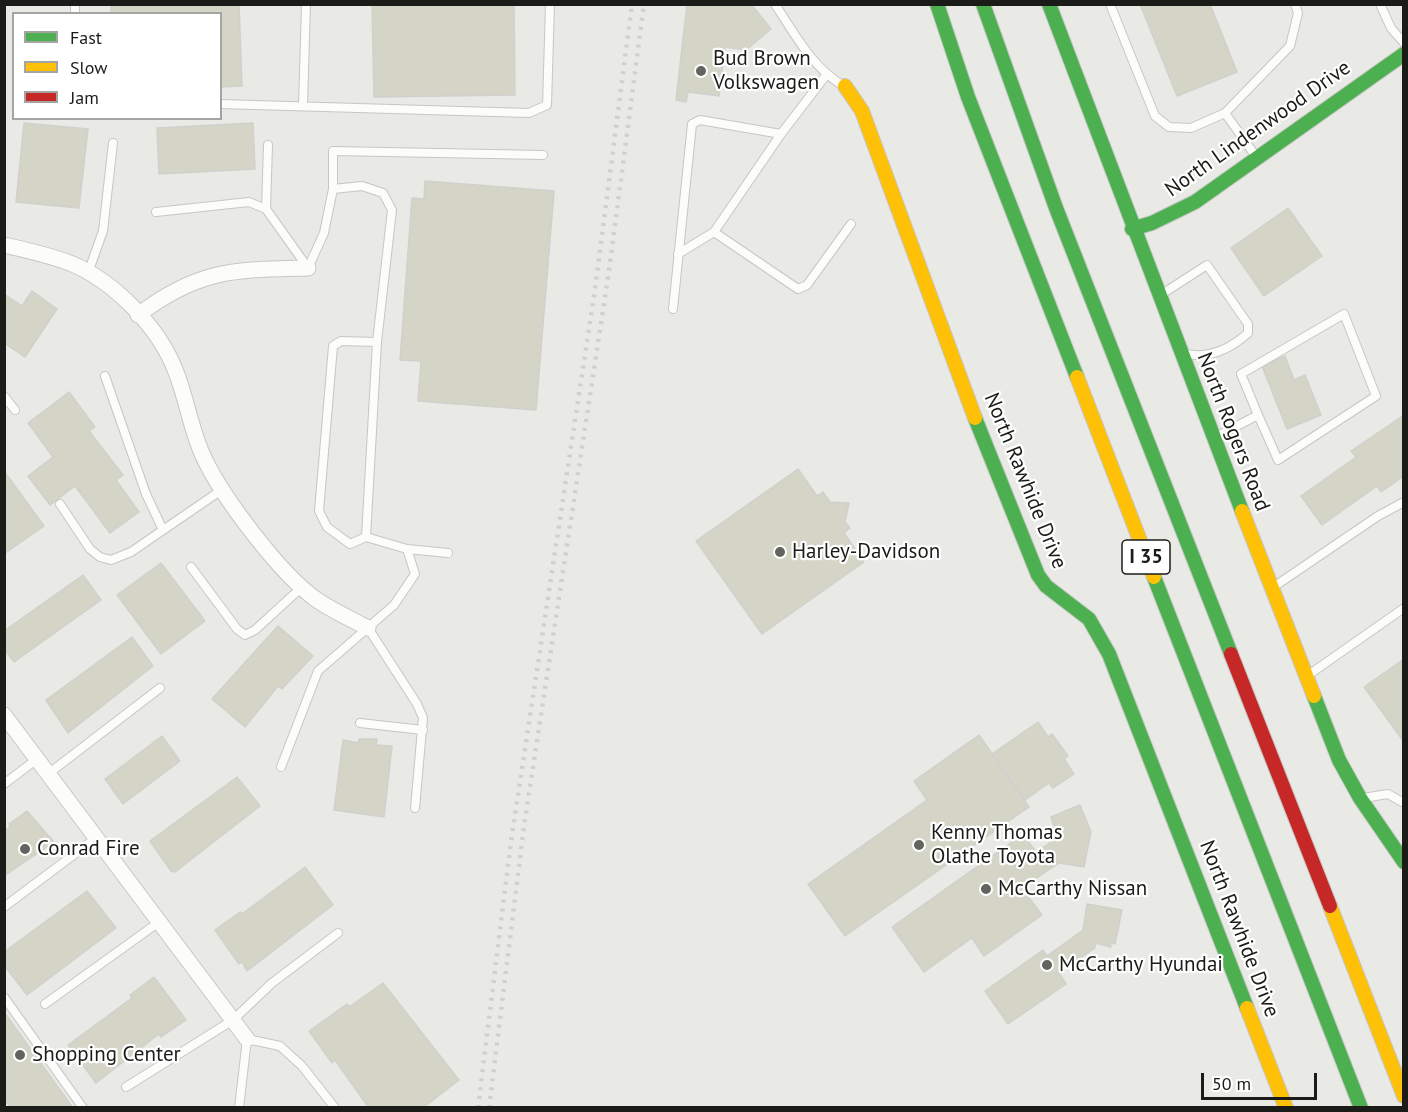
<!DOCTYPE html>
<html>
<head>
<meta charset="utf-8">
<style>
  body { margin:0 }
  #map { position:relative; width:1408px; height:1112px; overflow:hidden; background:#e9e9e5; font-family:"PT Sans",sans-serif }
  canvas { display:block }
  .frame { position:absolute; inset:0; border:6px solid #1b1b18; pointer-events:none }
  .legend { position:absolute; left:12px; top:12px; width:210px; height:108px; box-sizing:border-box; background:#fff; border:2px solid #a4a4a3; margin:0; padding:8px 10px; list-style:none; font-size:18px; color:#1b1b18 }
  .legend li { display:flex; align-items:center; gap:12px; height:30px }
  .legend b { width:30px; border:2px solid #a4a4a3 }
  .scale { position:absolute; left:1201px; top:1073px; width:116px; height:27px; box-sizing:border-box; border:3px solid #1b1b18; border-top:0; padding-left:8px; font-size:18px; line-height:21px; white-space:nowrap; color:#1b1b18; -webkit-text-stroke:4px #fff; paint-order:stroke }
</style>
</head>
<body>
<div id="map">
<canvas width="1408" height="1112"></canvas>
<div class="frame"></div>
<ul class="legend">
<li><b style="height:8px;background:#4caf50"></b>Fast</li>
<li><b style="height:8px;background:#ffc107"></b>Slow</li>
<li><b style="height:8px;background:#c62828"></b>Jam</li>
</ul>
<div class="scale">50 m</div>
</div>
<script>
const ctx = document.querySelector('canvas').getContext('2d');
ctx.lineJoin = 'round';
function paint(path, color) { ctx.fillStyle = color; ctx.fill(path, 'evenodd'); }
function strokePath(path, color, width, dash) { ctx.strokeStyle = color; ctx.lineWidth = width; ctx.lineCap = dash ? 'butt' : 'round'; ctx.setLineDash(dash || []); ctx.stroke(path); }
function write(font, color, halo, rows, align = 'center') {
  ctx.font = font + ' "PT Sans",sans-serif'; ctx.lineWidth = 4.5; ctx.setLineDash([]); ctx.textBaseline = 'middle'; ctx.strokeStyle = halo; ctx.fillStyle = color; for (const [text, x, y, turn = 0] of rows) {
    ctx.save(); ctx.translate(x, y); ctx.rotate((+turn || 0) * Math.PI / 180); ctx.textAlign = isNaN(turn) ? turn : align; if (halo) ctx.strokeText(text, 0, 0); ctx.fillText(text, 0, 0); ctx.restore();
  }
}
const building = new Path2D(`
  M111,4H239L242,86L220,87V14H111Z
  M372,4H514L515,95L374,97Z
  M687,4H751L771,29L746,50L725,47L719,96L688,92L686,102L676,100Z
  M1140,4H1210L1237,72L1177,96Z
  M24,123L88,129L79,208L16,202Z
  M253,123L255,169L159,174L157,128Z
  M425,181L554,191L536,410L418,401L421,361L400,360L412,198L424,199Z
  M1288,208L1322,256L1264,296L1231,248Z
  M32,291L57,309L25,357L4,343V294L22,306Z
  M1285,356L1294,380L1305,375L1321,415L1287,429L1262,366Z
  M69,392L95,427L89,431L123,475L116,480L139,512L110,533L75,486L50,505L28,476L53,457L28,423Z
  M1404,415V476L1381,492L1377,486L1322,525L1301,496L1356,457L1351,451Z
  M798,469L817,496L823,492L830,502L849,503L845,522L850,528L844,533L864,562L762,634L696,541Z
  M4,471L44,526L4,554Z
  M161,563L205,621L161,654L117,595Z
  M83,575L101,600L14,662L4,649V631Z
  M278,626L313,656L282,689L278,686L245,727L212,699Z
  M132,637L153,666L68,733L46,700Z
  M1404,659V742L1364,687Z
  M1038,722L1048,737L1052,734L1068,756L1064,759L1074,774L1053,788L1049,783L1025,800L992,754Z
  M979,735L1029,807L845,936L808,884L927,800L914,781Z
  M162,736L180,761L123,804L105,779Z
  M359,739H377L376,745L392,746L384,817L334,810L343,740L358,743Z
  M237,777L260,806L175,872L171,871L150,841Z
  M1080,805L1091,832L1084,867L1059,863L1025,886L1030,892L1027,895L1042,915L984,956L972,938L924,972L892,927L1023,834L1036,852L1054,840L1055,829L1051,817Z
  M27,811L54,842L4,876V832L10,827L9,824Z
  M305,867L333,905L247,971L242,962L239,964L215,930L240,912L242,914Z
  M87,891L116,928L27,995L4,965V952Z
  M1087,904L1122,910L1115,944L1110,942L1111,947L1095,943V948L1059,973L1066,984L1008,1024L985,991L1043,950L1047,956L1083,930Z
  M154,977L186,1020L161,1037L159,1034L96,1083L68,1045L132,998L130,995Z
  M383,983L459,1080L423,1108H369L335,1060L332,1063L309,1031L347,1004L349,1007Z
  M4,1012L73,1108H11L4,1099Z`);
paint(building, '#d4d5c7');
strokePath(building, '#d0d0cd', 1.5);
const lane = new Path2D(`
  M775,4C793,32 814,70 844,86
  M1110,4L1155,116L1169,127L1191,128L1225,113L1290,46L1298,13L1295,4
  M1380,4L1391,28L1404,43
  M75,14V4
  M827,74L781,134L714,232L798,289L807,285L851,224
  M220,104L529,113L547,105L550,4
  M303,106L306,4
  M1225,113L1257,158
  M333,189V151L543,155
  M266,209L268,145
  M156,212L249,202L266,209L308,268L324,233L333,189L362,186L383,193L392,210L377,342L366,537L407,549L415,574L394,605L318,671L281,767
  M678,254L714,232
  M88,273L103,231L113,143
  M1159,296L1207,265L1248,324V333C1229,350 1208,360 1183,353
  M673,309L692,124L700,120L781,134
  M105,376L146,494L163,530
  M4,396L15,410
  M1214,438L1258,415L1241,374L1344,314L1376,396L1278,460L1258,415
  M60,504L90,549L100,557L111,560L131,552L223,489
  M366,537L350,544L327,527L319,511L333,346L341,341L377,342
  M407,549L448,553
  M191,567L237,629L245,635L255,630L302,587
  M1272,588L1378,516L1404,502
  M368,628L417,704L423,718L415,808
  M1307,676L1404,608
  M360,723L423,730
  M48,774L160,688
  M4,784L37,759
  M1363,798L1388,794L1404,803
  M4,907L96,838
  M4,997L83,1108
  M45,1004L159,922
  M126,1087L233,1020L272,983L338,933
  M239,1108L247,1039L280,1046L302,1066L335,1108`);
const street = new Path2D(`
  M4,245C26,250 49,255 70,263C114,281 159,327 176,372C187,400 191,431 204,458C223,498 280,574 317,600C333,611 351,619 368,628
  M138,315C200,268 235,270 308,268
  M4,715L247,1039`);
const fast = new Path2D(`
  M937,4L968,97L1077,377
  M983,4L1056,208L1231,654
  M1049,4L1242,511
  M1132,229L1152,223L1195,202L1404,54
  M975,418L1038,575L1046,586L1089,619L1109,654L1247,1008
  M1154,577L1361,1108
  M1314,696L1339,760L1360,798L1404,862`);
const slow = new Path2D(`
  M845,86L862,111L975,418
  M1077,377L1154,577
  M1242,511L1314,696
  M1330,906L1404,1096
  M1247,1008L1286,1108`);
const jam = new Path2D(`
  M1231,654L1330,906`);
strokePath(lane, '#c6c6c3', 10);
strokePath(street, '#c6c6c3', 17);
strokePath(fast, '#c6c6c3', 16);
strokePath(slow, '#c6c6c3', 16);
strokePath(jam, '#c6c6c3', 16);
strokePath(lane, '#fcfcfb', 8);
strokePath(street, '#fcfcfb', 15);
strokePath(fast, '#4caf50', 14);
strokePath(slow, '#ffc107', 14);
strokePath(jam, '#c62828', 14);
strokePath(new Path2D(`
  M478,1108L511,841L595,289L632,4
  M489,1108L524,826L608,278L644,4`), '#d0d0d0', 4.5, [3, 6]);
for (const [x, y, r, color] of [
  [701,71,6,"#636360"],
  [780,552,6,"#636360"],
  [919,845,6,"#636360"],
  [25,849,6,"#636360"],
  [986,889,6,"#636360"],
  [1047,965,6,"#636360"],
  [20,1055,6,"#636360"]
]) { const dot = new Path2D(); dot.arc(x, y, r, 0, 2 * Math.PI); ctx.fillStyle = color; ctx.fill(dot); strokePath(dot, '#fff', 2); }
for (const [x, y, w] of [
  [1146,557,48]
]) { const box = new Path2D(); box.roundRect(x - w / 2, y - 17, w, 34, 4.5); ctx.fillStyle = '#fff'; ctx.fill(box); strokePath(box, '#1b1b18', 1.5); }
write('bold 20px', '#1b1b18', null, [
  ["I 35",1146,557]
]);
write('21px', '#1b1b18', '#fff', [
  ["Bud Brown",713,59],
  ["Volkswagen",713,83],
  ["Harley-Davidson",792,552],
  ["Kenny Thomas",931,833],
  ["Olathe Toyota",931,857],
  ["Conrad Fire",37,849],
  ["McCarthy Nissan",998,889],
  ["McCarthy Hyundai",1059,965],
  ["Shopping Center",32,1055]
], 'left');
write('21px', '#1b1b18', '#fff', [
  ["North Lindenwood Drive",1258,129,-35],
  ["North Rogers Road",1233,432,69],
  ["North Rawhide Drive",1025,481,68],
  ["North Rawhide Drive",1239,929,69]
]);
</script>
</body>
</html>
